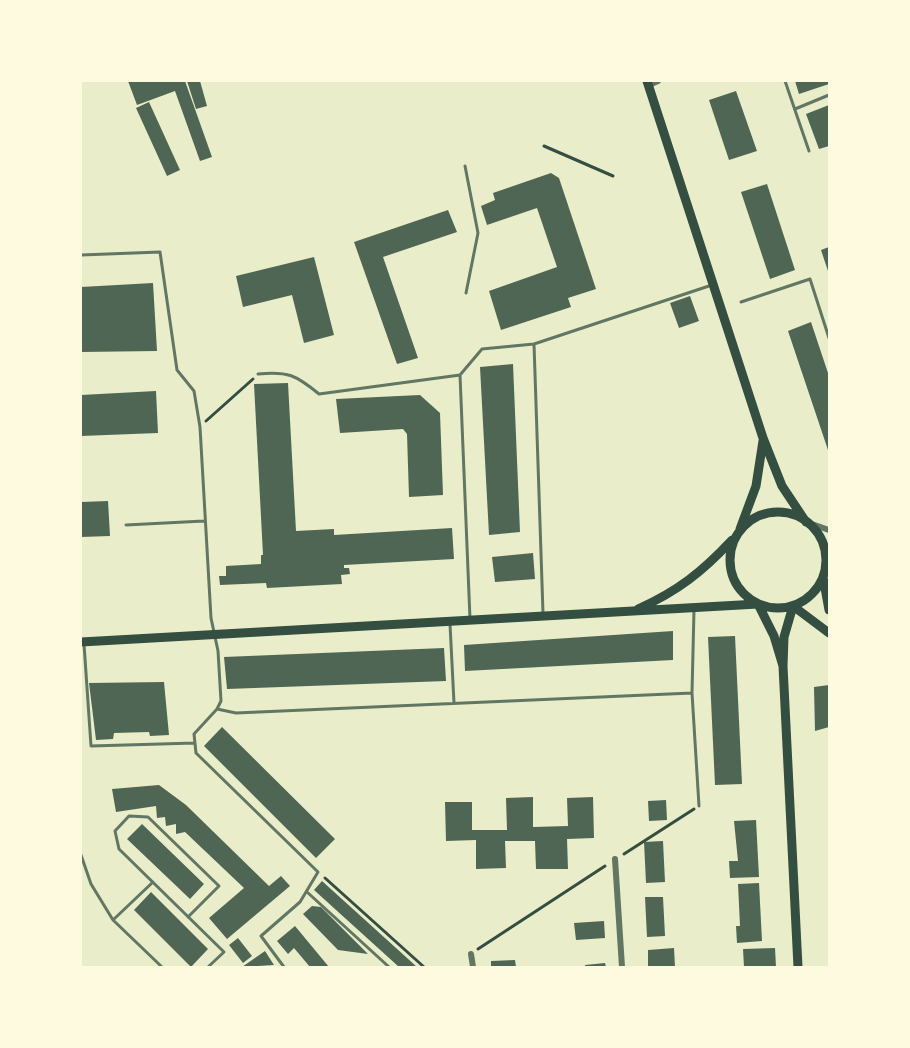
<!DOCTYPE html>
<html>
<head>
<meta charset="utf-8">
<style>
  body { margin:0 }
  #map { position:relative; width:910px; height:1048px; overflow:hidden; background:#e9edc9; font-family:"Golos Text",sans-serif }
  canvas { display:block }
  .frame { position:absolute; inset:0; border:82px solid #fefae0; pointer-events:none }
</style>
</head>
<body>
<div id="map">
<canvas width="910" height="1048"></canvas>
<div class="frame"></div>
</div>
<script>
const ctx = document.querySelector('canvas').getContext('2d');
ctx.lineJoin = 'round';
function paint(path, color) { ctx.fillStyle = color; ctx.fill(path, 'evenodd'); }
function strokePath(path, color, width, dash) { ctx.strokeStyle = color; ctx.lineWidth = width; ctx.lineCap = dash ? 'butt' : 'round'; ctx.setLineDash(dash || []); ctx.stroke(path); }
paint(new Path2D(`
  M128,81H185L212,157L200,161L175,91L137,105Z
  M187,81H200L207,106L196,109Z
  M795,81H829V84L799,94Z
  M736,91L757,151L729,160L709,100Z
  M149,102L180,170L167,176L136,108Z
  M829,105V146L819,149L806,114Z
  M551,173L559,178L596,289L568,298L571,307L501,330L489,291L557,267L537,208L487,225L481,206L495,200L493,193Z
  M767,184L795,270L770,279L741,192Z
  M448,210L457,232L383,257L418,358L397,364L354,242Z
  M829,247V274L821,250Z
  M314,257L334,335L304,343L292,295L243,307L236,276Z
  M153,283L157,351L81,352V287Z
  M690,296L699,321L679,328L670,303Z
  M811,322L829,376V453L788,331Z
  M513,364L520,532L489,535L480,367Z
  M288,383L296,531L334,529V535L452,528L454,559L344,565V568H349L350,574L341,575L342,584L267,588L266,583L220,585L219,576H226V566L261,564V555H263L254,384Z
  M156,391L158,433L81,436V395Z
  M420,395L440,413L443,495L409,497L407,434L403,429L340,433L336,399Z
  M108,501L110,536L81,537V502Z
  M533,553L535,579L495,582L492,557Z
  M673,631V660L465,671L464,645Z
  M735,636L742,784L715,785L708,637Z
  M444,648L446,681L227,689L224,657Z
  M164,682L169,735L150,736L149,732L114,733L113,739L96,740L89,683Z
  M829,685V727L815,731L814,687Z
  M222,727L335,839L316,858L204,746Z
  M159,785L186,805L269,886L281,876L290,886L227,939L209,918L244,888L185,832L176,834V824L166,826L165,817L157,818L156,806L116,812L112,789Z
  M533,797V827L568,826L567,798L593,797L594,838L567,839L568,869H536L535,841H505L506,868L476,869V840L446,841L445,802H472V830H507L506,798Z
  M666,800L667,820L649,821L648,801Z
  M756,820L759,877L730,878L729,861H738L734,821Z
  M142,824L204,884L190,899L127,839Z
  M663,841L665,882L646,883L644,842Z
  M322,881L417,967H399L314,890Z
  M759,883L762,941L737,943L736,926H740L738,884Z
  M151,892L208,949L191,967L134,910Z
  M645,897H663L665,936L647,937Z
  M312,906L321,907L368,954L338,950L303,914Z
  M604,921L605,938L576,940L574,923Z
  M295,926L329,967H310L294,948L288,954L277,941Z
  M238,938L252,956L243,963L229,945Z
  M674,948L675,967H648V950Z
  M775,948L776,967H744L743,949Z
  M265,951L274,965L242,967Z
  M515,960L516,967H491V961Z
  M605,963L606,967H585V965Z`), '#4f6655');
strokePath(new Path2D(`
  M544,146L613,176
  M206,421L253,379
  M624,854L694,809
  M325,878L424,967
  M478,949L605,866`), '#344e41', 3);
strokePath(new Path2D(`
  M785,81L809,151
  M795,109L829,95
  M465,166L478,233L466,293
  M81,255L160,252L177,370L194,391L200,427L211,618L218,651L221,701L217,709
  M741,302L810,279L829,338
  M534,344L543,613
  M258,374C288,371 296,375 319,394L460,375L470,619
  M460,375L482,349L534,344L712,285
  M126,525L204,521
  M694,610L692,693L699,806
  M450,624L454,703
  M84,644L91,746L195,743
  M81,855L91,884L113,920
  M153,882L113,920L162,967
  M307,892L389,967
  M188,917L219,886L148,817L129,816L115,831L119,849L224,952L208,967
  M284,967L261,936L300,902L318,872L196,753L194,734L217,709L236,713L692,693`), '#617663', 3);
strokePath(new Path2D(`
  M649,85L658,81
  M806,522L829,530
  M823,575L829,563
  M615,859L622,967
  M471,954L473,967`), '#617663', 6);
strokePath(new Path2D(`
  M647,81L763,438L782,486L806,522
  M730 560a48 48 0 1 1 96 0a48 48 0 1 1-96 0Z
  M740,529L756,486L763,441
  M823,577L829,610
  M638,609C678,591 702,572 732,540
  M81,642L758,604L774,636L783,666
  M798,967L783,666L784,637L793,606L829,633`), '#344e41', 9);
</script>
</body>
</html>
